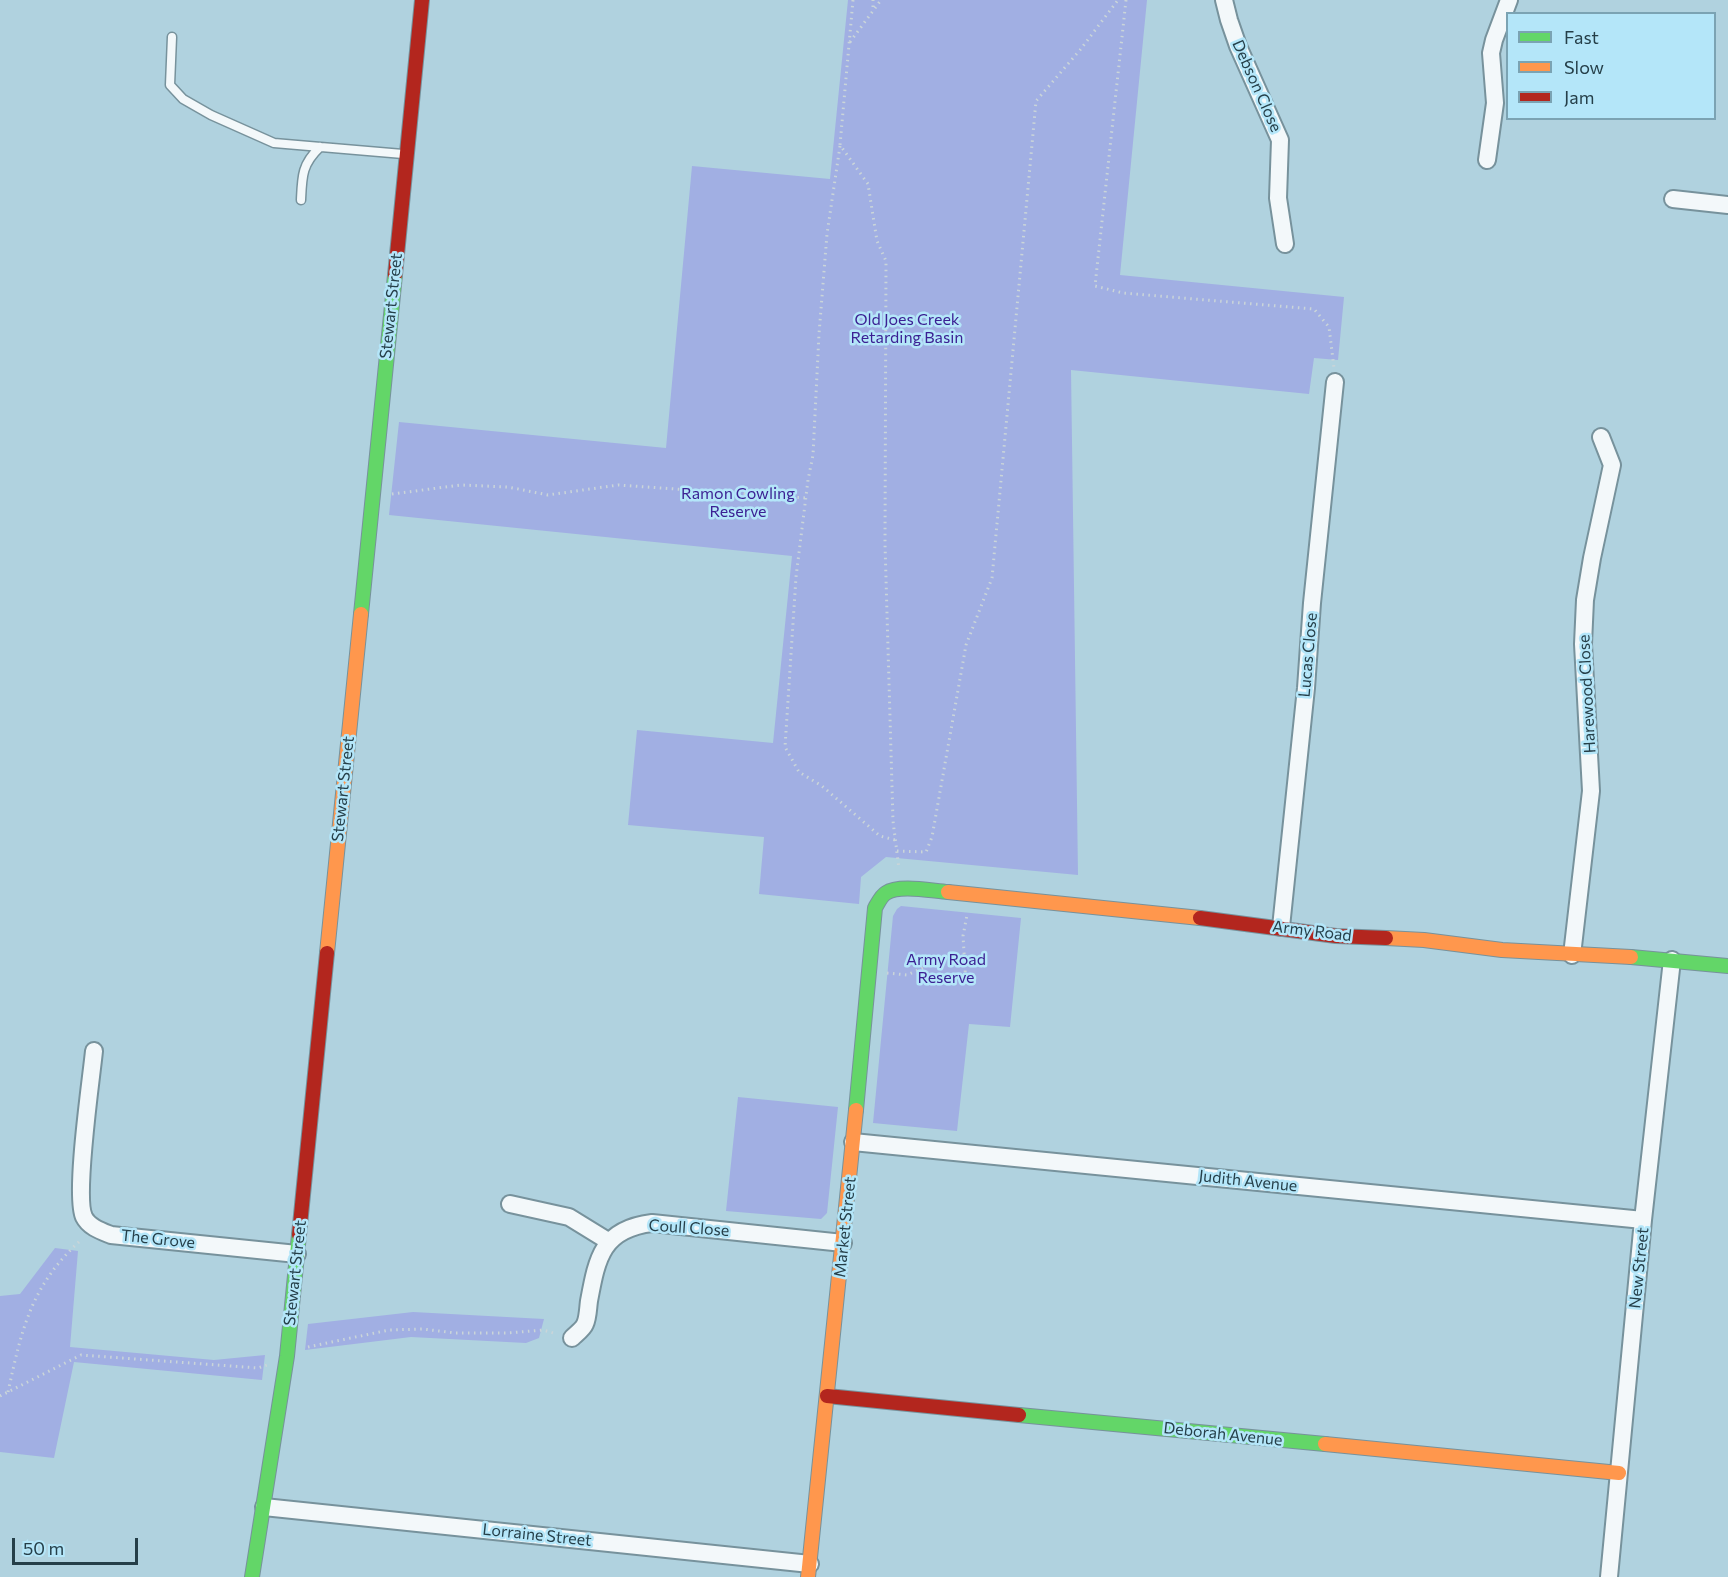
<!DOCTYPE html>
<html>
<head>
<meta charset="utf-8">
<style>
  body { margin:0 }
  #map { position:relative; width:1728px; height:1577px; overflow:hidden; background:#b0d2df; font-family:Commissioner,sans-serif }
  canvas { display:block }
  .legend { position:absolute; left:1506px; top:12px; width:210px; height:108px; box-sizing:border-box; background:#b4e6f9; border:2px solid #7ba3b3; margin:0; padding:8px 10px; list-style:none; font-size:18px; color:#253f49 }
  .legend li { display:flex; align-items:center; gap:12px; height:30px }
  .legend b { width:30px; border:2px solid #7ba3b3 }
  .scale { position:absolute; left:12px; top:1538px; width:126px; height:27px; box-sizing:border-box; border:3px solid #253f49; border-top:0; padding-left:8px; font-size:18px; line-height:21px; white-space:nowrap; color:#253f49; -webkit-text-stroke:4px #b4e6f9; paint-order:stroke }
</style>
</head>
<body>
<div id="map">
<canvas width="1728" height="1577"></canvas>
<ul class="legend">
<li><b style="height:8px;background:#63d668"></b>Fast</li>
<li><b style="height:8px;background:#ff974d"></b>Slow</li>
<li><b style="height:8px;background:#b3261e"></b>Jam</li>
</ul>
<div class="scale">50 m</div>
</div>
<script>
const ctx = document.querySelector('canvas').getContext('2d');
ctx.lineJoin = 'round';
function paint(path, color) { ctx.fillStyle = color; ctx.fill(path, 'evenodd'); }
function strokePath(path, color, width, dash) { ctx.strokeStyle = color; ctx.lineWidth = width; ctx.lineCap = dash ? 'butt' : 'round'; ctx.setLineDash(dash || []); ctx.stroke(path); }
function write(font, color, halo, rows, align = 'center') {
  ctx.font = font + ' Commissioner,sans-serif'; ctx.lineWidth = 5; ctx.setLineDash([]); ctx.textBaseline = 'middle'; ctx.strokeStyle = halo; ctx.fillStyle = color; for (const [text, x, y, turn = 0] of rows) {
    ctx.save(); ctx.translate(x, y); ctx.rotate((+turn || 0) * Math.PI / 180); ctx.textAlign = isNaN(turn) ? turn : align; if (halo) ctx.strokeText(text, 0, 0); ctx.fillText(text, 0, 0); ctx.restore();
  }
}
paint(new Path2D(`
  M848,0H1147L1120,275L1344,297L1338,360L1314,358L1309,394L1071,370L1078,875L886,857L861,877L859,904L759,894L764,837L628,825L637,730L773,743L792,556L389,515L399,422L666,448L692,166L830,179Z
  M901,906L1021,918L1010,1027L969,1024L957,1131L873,1123L893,916L897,909Z
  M738,1097L838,1107L827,1213L821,1219L726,1211Z
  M55,1248L78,1251L70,1347L214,1360L265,1355L262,1380L74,1362L54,1458L0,1452V1296L20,1294Z
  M413,1312L544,1319L539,1338L526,1343L411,1337L305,1350L308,1324Z`), '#a1afe3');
const lane = new Path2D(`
  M172,37L170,85L183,99L211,115L274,143L403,154
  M301,200C302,176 302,164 320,147`);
const street = new Path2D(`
  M1224,0L1229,20L1238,46L1280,140L1278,198L1285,244
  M1487,160L1495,103L1491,53L1494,40L1509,0
  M1673,199L1728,205
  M1281,927L1306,688L1312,603L1335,382
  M1572,955L1591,791L1583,644L1585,600L1592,558L1612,465L1601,437
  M94,1051C91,1081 74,1196 84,1217C89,1227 101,1231 111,1235L297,1254
  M853,1142L1643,1220
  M510,1204L569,1217L608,1241
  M572,1338C576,1334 583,1329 585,1324C588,1318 588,1308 589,1301C597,1258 602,1229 652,1223L843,1243
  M264,1507L810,1564
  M1609,1577L1643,1220L1672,960`);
const fast = new Path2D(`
  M361,614L395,275
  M1631,957L1728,966
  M856,1110L875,908C878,903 881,896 886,893C899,884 932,891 948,892
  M1019,1415L1325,1444
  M252,1577L287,1356L299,1235`);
const slow = new Path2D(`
  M948,892L1200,918
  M1386,938L1424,940L1502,950L1631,957
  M327,953L361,614
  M1325,1444L1619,1473
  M808,1577L856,1110`);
const jam = new Path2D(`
  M395,275L422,0
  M1200,918L1336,936L1386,938
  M299,1235L327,953
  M827,1396L1019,1415`);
strokePath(lane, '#77929c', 11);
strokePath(street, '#77929c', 20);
strokePath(fast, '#77929c', 16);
strokePath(slow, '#77929c', 16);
strokePath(jam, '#77929c', 16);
strokePath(new Path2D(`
  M853,0L840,145L868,184L877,241L886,261L885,544L893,821L899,869
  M1126,0L1095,286L1123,293L1314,309L1329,327L1334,368
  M873,7V0
  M850,42L881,0
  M840,146L827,234L819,334L813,455L808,480L796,577L785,747L799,772L822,786L880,836L895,840
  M392,494L461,485L508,487L548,495L618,485L806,498
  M897,851L926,852L932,837L966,645L992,578L1036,101L1080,50L1118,0
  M887,973L907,975L943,959L964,956
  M966,984L963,936L967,915
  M308,1347L389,1330L423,1329L455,1333H507L543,1330L557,1334
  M8,1392C22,1328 31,1285 82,1239
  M0,1396L81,1355L258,1368L267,1365`), '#cad5d9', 3, [1.5, 4.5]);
strokePath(lane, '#f3f8fa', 8);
strokePath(street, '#f3f8fa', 16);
strokePath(fast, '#63d668', 14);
strokePath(slow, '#ff974d', 14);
strokePath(jam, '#b3261e', 14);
write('16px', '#253f49', '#b4e6f9', [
  ["Debson Close",1257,86,66],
  ["Stewart Street",391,306,-84],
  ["Lucas Close",1308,655,-85],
  ["Harewood Close",1587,694,-93],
  ["Stewart Street",343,789,-84],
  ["Army Road",1312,931,7],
  ["Judith Avenue",1248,1181,6],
  ["Market Street",845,1227,-84],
  ["Coull Close",689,1228,4],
  ["The Grove",158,1239,6],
  ["New Street",1639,1268,-84],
  ["Stewart Street",295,1273,-84],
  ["Deborah Avenue",1223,1434,6],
  ["Lorraine Street",537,1535,6]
]);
write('16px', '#3b2093', '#b4e6f9', [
  ["Old Joes Creek",907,320],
  ["Retarding Basin",907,338],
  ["Ramon Cowling",738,494],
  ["Reserve",738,512],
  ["Army Road",946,960],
  ["Reserve",946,978]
]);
</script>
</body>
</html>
